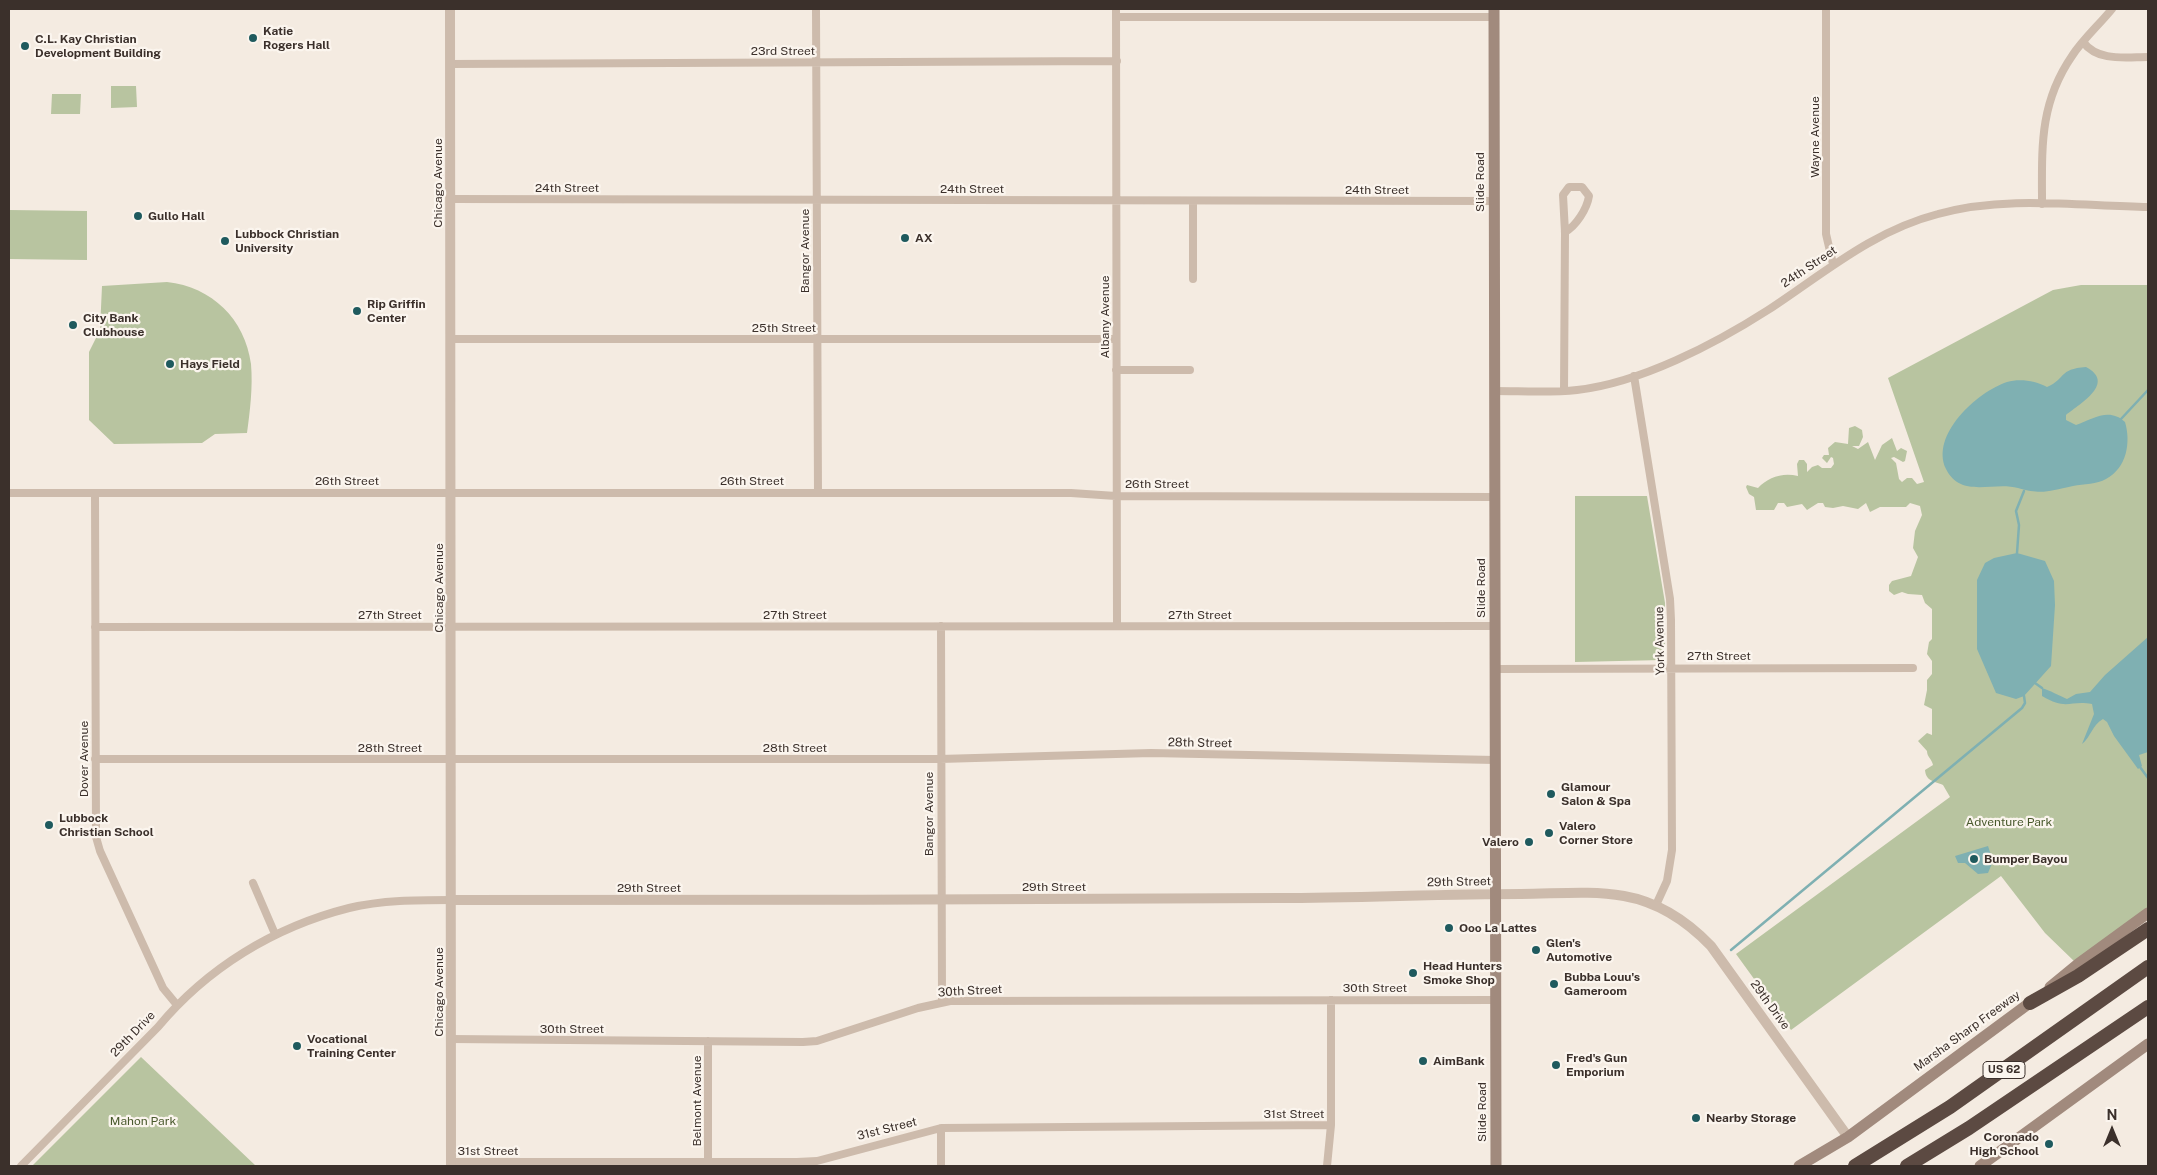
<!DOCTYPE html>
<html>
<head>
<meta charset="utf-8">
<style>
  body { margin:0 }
  #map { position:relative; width:2157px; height:1175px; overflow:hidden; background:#f4ebe1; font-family:"Public Sans",sans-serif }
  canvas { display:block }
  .frame { position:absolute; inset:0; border:10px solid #3b302b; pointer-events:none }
  .north { position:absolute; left:2087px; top:1105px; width:50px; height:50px; -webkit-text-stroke:4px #fbf5ee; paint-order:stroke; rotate:0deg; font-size:14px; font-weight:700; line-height:20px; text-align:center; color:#3b302b }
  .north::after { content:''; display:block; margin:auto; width:18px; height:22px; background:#3b302b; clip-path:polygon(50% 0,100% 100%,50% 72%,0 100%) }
</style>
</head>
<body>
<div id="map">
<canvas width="2157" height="1175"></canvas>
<div class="frame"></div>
<div class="north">N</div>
</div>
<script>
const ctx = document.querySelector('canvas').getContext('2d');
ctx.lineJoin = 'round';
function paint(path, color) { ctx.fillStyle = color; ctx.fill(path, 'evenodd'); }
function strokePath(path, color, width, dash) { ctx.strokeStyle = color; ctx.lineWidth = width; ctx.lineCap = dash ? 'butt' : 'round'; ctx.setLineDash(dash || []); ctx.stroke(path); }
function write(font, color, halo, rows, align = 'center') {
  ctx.font = font + ' "Public Sans",sans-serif'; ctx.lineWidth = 4.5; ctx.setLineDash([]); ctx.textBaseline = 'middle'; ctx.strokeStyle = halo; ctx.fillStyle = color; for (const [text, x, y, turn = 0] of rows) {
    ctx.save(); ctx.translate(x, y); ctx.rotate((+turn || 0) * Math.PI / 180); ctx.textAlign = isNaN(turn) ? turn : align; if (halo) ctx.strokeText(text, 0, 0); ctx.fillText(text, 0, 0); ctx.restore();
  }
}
paint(new Path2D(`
  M111,86H136L137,107L111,108Z
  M52,94H81L80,114H51Z
  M9,210L87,211V260L9,259Z
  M167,282C212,287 245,319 251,364C253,387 250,411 247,433L215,434L202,443L114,444L89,420V352L100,330L102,286Z
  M2081,285H2148V908L2075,962L2045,933L2001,876L1791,1030L1736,954L1950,797L1943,785C1935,781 1926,782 1925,770L1933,765C1932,759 1927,757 1927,751L1918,741L1927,733L1932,735V709L1924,705L1927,690V680L1932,674V661L1927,654L1929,642L1932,639V609L1925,603L1922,595L1908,594L1902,592L1894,595L1889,591V585L1892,581L1911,576L1918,557L1913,548L1915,531L1922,515L1920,506L1910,503L1906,507H1880L1870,512L1866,503L1858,509L1843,506L1833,508L1825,507L1823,503H1818L1807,510L1802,504L1787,507L1784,503H1778L1774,510H1756L1754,497L1749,494L1746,487L1747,485L1758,488C1768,477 1783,472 1798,476L1797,464L1799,460H1804L1807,464V472L1812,467L1818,465L1822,468H1831L1834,464L1833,458L1831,457L1827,463L1822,458L1824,455H1829L1828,448L1835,442L1848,444L1849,428L1855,426L1862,430L1863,437L1859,446H1852L1858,449L1868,442L1875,460L1882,445L1892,438L1897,451L1901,448L1907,451L1905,461L1903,462L1894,457L1891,458L1896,463L1899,479L1902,482L1907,478H1912L1917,484L1924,482L1888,378L2053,290Z
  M1575,496H1647L1665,603V656L1663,660L1575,662Z
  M141,1057L256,1166H32Z`), '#b8c4a0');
paint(new Path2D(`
  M2086,367C2116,383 2081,403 2066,415V420L2076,425C2093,419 2109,407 2125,422C2131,442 2127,468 2106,479C2097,484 2084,484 2073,486C2048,491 2043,495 2018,488C1993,481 1961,499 1946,469C1930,435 1977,392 2007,382C2020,378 2036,381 2047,387C2066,379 2058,369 2086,367Z
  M2017,553L2045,561L2054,581L2055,605L2051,666L2024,696L2016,699L1996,693L1977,649V580L1985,563L1994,558Z
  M2148,637V752L2139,755L2142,766L2138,769L2114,736L2107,722L2103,719C2092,725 2091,737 2082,744L2094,714L2092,704C2069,700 2067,711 2042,696V688C2049,690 2060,696 2067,699L2076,694L2090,692L2105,675Z
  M1988,846L1993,861L1988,873L1978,874L1965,863H1958L1955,856Z`), '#7fb0b2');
strokePath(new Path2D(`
  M2121,419L2148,390
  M2017,553L2019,525L2016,511L2024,491
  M2035,683L2042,688
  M2140,767L2148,778
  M1731,950L2022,708L2025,703L2024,696`), '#7fb0b2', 2.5);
strokePath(new Path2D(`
  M816,9L818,493
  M1116,9L1117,626
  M1826,9V234L1833,264
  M1116,17H1494
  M2083,42C2098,62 2126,57 2148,57
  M450,64L1117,61
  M451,199L1494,201
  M2042,204C2042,148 2039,104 2072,56C2083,39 2099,25 2112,9
  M1193,279V201
  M451,339H1116
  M1116,370H1190
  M1634,376L1670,599L1671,620L1672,850L1667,881L1656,905
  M1494,391C1522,391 1550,393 1577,390C1640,383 1715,344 1768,310C1823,274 1872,231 1938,214C2005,195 2079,206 2148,207
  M1564,391L1565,232L1563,195L1569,187H1582L1589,196C1587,209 1576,226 1565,232
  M9,493H1071L1116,496L1494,497
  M95,493L96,837L100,851L163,988L177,1005
  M941,626L942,1001
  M95,627L1495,626
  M1495,669L1913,668
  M95,759H940L1151,753L1495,760
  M253,883L275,934
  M451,1039L803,1042L817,1041L918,1008L950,1001L1496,1000
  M941,1128V1166
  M451,1162H797L817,1161L941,1128L1331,1125
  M708,1162V1041
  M21,1166L158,1027C207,968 274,927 349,908C382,900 417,900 451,900
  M1327,1166L1331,1125V1000`), '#cdbbac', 8);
strokePath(new Path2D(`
  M450,9L451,1166
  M451,900C727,901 1002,899 1278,898C1359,898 1440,894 1521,894C1555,894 1590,890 1624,896C1658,902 1687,921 1711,946L1848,1137`), '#cdbbac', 10);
strokePath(new Path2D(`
  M1494,9L1496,1166
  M2050,987L2078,964L2148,913
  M1799,1166L1848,1137L2035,999
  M1980,1166L2148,1044`), '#a18a7d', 11);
strokePath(new Path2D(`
  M2030,1003L2078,976L2148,929
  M1855,1166L1950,1107L2148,967
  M1907,1166L1969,1128L2148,1007`), '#5c4a42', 14);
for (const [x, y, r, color] of [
  [253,38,5,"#1f5a5e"],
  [25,46,5,"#1f5a5e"],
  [138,216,5,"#1f5a5e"],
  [905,238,5,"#1f5a5e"],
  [225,241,5,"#1f5a5e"],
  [357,311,5,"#1f5a5e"],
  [73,325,5,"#1f5a5e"],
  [170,364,5,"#1f5a5e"],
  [1551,794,5,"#1f5a5e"],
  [49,825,5,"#1f5a5e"],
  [1549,833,5,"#1f5a5e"],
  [1529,842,5,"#1f5a5e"],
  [1974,859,5,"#1f5a5e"],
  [1449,928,5,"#1f5a5e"],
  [1536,950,5,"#1f5a5e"],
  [1413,973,5,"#1f5a5e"],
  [1554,984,5,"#1f5a5e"],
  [297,1046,5,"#1f5a5e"],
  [1423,1061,5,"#1f5a5e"],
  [1556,1065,5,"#1f5a5e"],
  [1696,1118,5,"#1f5a5e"],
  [2049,1144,5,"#1f5a5e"]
]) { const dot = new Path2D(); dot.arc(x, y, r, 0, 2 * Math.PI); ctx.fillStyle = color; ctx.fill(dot); strokePath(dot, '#fbf5ee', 2); }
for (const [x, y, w] of [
  [2004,1070,42]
]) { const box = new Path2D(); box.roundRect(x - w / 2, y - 8.5, w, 17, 4); ctx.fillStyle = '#fbf5ee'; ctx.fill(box); strokePath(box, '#3b302b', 1); }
write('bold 11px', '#3b302b', null, [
  ["US 62",2004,1070]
]);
write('bold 12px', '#3b302b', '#fbf5ee', [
  ["Katie",263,31],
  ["Rogers Hall",263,45],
  ["C.L. Kay Christian",35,39],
  ["Development Building",35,53],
  ["Gullo Hall",148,216],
  ["Lubbock Christian",235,234],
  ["University",235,248],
  ["AX",915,238],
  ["Rip Griffin",367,304],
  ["Center",367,318],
  ["City Bank",83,318],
  ["Clubhouse",83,332],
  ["Hays Field",180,364],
  ["Glamour",1561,787],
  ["Salon & Spa",1561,801],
  ["Lubbock",59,818],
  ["Christian School",59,832],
  ["Valero",1559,826],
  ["Corner Store",1559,840],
  ["Valero",1519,842,"right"],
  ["Bumper Bayou",1984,859],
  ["Ooo La Lattes",1459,928],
  ["Glen's",1546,943],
  ["Automotive",1546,957],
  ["Head Hunters",1423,966],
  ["Smoke Shop",1423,980],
  ["Bubba Louu's",1564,977],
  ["Gameroom",1564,991],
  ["Vocational",307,1039],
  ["Training Center",307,1053],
  ["Fred's Gun",1566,1058],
  ["Emporium",1566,1072],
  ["AimBank",1433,1061],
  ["Nearby Storage",1706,1118],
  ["Coronado",2039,1137,"right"],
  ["High School",2039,1151,"right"]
], 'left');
write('12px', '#3b302b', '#fbf5ee', [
  ["23rd Street",783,51],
  ["Wayne Avenue",1815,137,-90],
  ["Slide Road",1480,182,-90],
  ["Chicago Avenue",438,183,-90],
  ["24th Street",567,188],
  ["24th Street",972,189],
  ["24th Street",1377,190],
  ["Bangor Avenue",805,251,-90],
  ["24th Street",1809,267,-34],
  ["Albany Avenue",1105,317,-90],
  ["25th Street",784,328],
  ["26th Street",347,481],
  ["26th Street",752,481],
  ["26th Street",1157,484],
  ["Chicago Avenue",439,588,-90],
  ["Slide Road",1481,588,-90],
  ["27th Street",390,615],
  ["27th Street",795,615],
  ["27th Street",1200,615],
  ["York Avenue",1660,641,-91],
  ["27th Street",1719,656],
  ["28th Street",1200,743,1],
  ["28th Street",390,748],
  ["28th Street",795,748],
  ["Dover Avenue",84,759,-90],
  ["Bangor Avenue",929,814,-90],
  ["29th Street",1459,882,-1],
  ["29th Street",1054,887],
  ["29th Street",649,888],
  ["30th Street",1375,988],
  ["30th Street",970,991,-3],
  ["Chicago Avenue",439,992,-90],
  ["29th Drive",1770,1005,54],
  ["30th Street",572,1029],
  ["Marsha Sharp Freeway",1967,1031,-36],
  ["29th Drive",133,1034,-46],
  ["Belmont Avenue",697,1101,-90],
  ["Slide Road",1482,1112,-90],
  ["31st Street",1294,1114],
  ["31st Street",887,1129,-14],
  ["31st Street",488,1151]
]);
write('12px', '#4a5a2e', '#fbf5ee', [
  ["Adventure Park",2009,822],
  ["Mahon Park",143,1121]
]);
</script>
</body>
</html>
